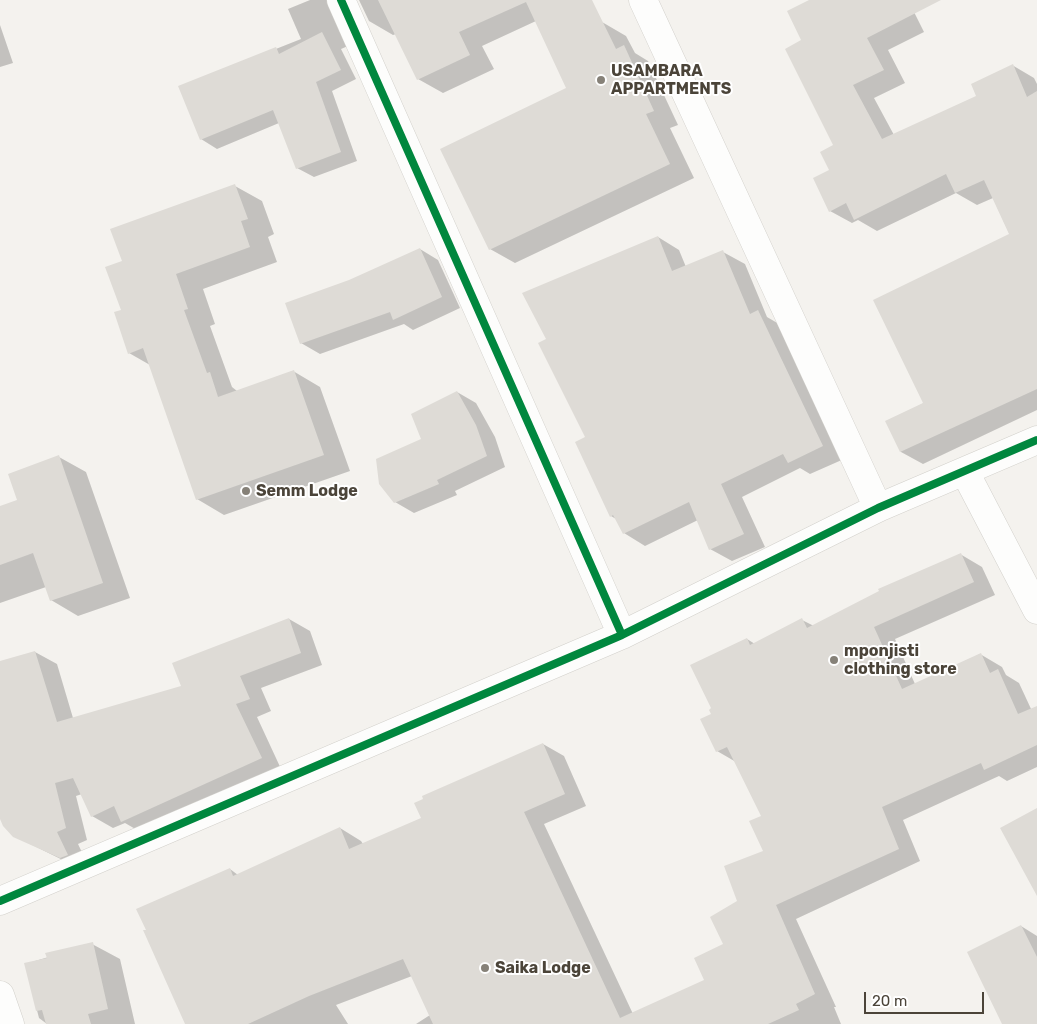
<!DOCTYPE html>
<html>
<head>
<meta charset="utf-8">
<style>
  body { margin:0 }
  #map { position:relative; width:1037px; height:1024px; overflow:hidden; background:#f4f2ee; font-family:Rubik,sans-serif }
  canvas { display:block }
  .scale { position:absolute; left:864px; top:992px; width:120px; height:22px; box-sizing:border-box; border:2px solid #4b4439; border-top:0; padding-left:6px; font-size:15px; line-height:18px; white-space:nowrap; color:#4b4439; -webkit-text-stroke:4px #fff; paint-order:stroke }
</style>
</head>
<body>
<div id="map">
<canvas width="1037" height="1024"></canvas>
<div class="scale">20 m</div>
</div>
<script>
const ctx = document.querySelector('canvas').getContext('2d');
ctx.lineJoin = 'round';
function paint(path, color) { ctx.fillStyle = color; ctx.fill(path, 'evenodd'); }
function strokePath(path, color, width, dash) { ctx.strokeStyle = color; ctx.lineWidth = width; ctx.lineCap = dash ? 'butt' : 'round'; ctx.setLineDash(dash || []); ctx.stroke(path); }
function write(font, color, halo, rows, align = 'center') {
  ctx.font = font + ' Rubik,sans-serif'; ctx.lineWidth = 4; ctx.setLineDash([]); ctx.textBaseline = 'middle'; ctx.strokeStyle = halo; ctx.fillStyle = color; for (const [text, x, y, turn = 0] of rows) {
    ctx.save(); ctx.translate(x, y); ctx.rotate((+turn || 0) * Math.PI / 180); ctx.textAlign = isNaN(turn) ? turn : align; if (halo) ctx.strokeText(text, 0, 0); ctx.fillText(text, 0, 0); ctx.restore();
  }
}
paint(new Path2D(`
  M310,0H341L355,43L341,49L356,79L332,91L357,161L314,177L297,168L279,123L217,149L201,139L180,87L301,39L288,9Z
  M359,0H587L602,22L626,36L635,53L648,61L678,125L670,128L694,178L515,263L490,249L568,89L536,21L482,46L494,69L443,93L418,79L396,34L393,35L369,21Z
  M812,0H908L924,32L888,50L905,83L874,98L894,135L978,97L1012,65L1034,78L1037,84V410L923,464L901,452L887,422L924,403L1010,235L993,198L977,205L956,193L877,231L858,220L852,223L830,211L831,170L835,146L803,41Z
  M0,25L13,63L0,67Z
  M235,186L262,201L274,234L268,237L277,262L203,289L215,324L210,326L232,387L237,391L293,371L320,387L350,471L224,515L197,499L150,365L129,353L123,311V262Z
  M658,237L679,250L686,267L723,252L745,264L767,317L779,324L844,459L810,474L800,468L742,497L765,547L732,561L710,549L698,520L645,546L624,533L616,519L611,516L587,437L548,340Z
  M420,249L438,260L460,308L413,330L404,324L320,354L301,343L350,281Z
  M457,392L476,403L495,437L505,467L455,491L457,495L414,513L395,502L423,439Z
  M59,457L86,472L130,598L78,616L51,600L46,587L0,603V507L19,501Z
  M960,554L982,567L995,595L895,639L915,684L980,654L1002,667L1006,675L1019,683L1032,711L1037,714V767L1007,781L999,776L903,820L920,861L796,919L836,1007H834L841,1024H416L430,1015L412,976L336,1005L348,1024H187L230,869L238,875L340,828L361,841L363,844L423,818L543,744L564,756L586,806L544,824L633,1014L706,981L725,945L738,901L765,851L762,816L736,762L717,751L713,714L747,639L755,644L802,620L814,626Z
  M289,619L310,631L322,665L261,688L271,711L257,717L282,771L144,834L125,823L113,828L92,816L82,794L76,796L87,840L78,844L89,867L83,870L14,836L0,816V663L35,652L57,664L73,718L183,687Z
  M1021,926L1037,936V1024H1004Z
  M92,944L120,959L135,1024H47L39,1018L25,964Z`), '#0003');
paint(new Path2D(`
  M378,0H592L616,49L624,45L654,111L646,114L670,164L489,250L440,149L566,88L526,2L459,32L470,55L417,80Z
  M809,0H941L867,38L884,70L853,85L882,139L976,96L971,84L1013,64L1027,97L1037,91V389L900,452L885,421L923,403L873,300L1009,234L984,180L955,193L946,174L854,220L846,203L829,212L813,178L829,170L820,152L833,145L785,49L801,40L787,11Z
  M322,32L341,70L316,82L341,152L296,169L273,110L200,140L178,86L276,47L279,54Z
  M235,184L248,219L241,221L250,247L176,274L188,309L184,310L207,373L210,372L218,397L294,370L324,455L196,500L143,348L128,354L114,312L121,310L105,267L122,261L110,229Z
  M658,236L672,271L723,250L750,314L758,310L823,446L788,463L783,454L721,484L744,534L709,550L689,502L623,534L613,515L610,517L575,442L585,437L538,343L546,339L522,293Z
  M420,248L442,297L393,320L390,312L300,344L285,303L349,280Z
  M457,391L476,425L487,456L437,480L439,484L394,503L379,484L376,459L421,439L411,414Z
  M59,455L103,583L50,601L33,553L0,565V506L17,500L8,474Z
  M961,553L974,582L874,627L902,689L981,653L990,673L998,669L1018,714L1037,706V745L984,770L981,763L882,807L899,849L776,905L815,994L796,1004L799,1010L768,1024H433L403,959L309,996L248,1024H185L143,930H146L136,909L230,868L233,876L340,827L349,849L421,818L414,803L423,799L422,796L543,743L565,794L524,812L620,1018L704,980L694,958L723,944L710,917L737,901L724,866L763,851L749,821L761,816L727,747L716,752L700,719L711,714L709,710L711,708L690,665L747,638L750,645L802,618L807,628L879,591L878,589Z
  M289,618L301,653L240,676L250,699L236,704L262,758L121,822L114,806L91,817L73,778L55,783L66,828L57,832L68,855L60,858L13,837L3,826L0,819V661L35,651L57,722L181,686L172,663Z
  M1037,808V896L1000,828Z
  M1021,925L1037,957V1024H1002L967,952Z
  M93,942L108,1009L88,1014L91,1024H46L42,1010L36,1011L24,963L47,958L45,953Z`), '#dedbd6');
const minor = new Path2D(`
  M341,0L622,635
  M643,0L878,508
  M965,472L1037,610
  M0,901L622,635L878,508L1037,440
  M0,995L10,1024`);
strokePath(minor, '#d2d0cb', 29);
strokePath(minor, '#fdfdfc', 28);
strokePath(new Path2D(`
  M341,0L622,635
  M0,901L622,635L878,508L1037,440`), '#00873e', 8);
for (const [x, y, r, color] of [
  [601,80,5,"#868178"],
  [246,491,5,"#868178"],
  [834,660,5,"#868178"],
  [485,968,5,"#868178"]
]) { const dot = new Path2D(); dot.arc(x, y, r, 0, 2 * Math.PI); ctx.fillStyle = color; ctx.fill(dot); strokePath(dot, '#fff', 2); }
write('bold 16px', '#4b4439', '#fff', [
  ["USAMBARA",611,71],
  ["APPARTMENTS",611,89],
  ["Semm Lodge",256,491],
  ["mponjisti",844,651],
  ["clothing store",844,669],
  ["Saika Lodge",495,968]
], 'left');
</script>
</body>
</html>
